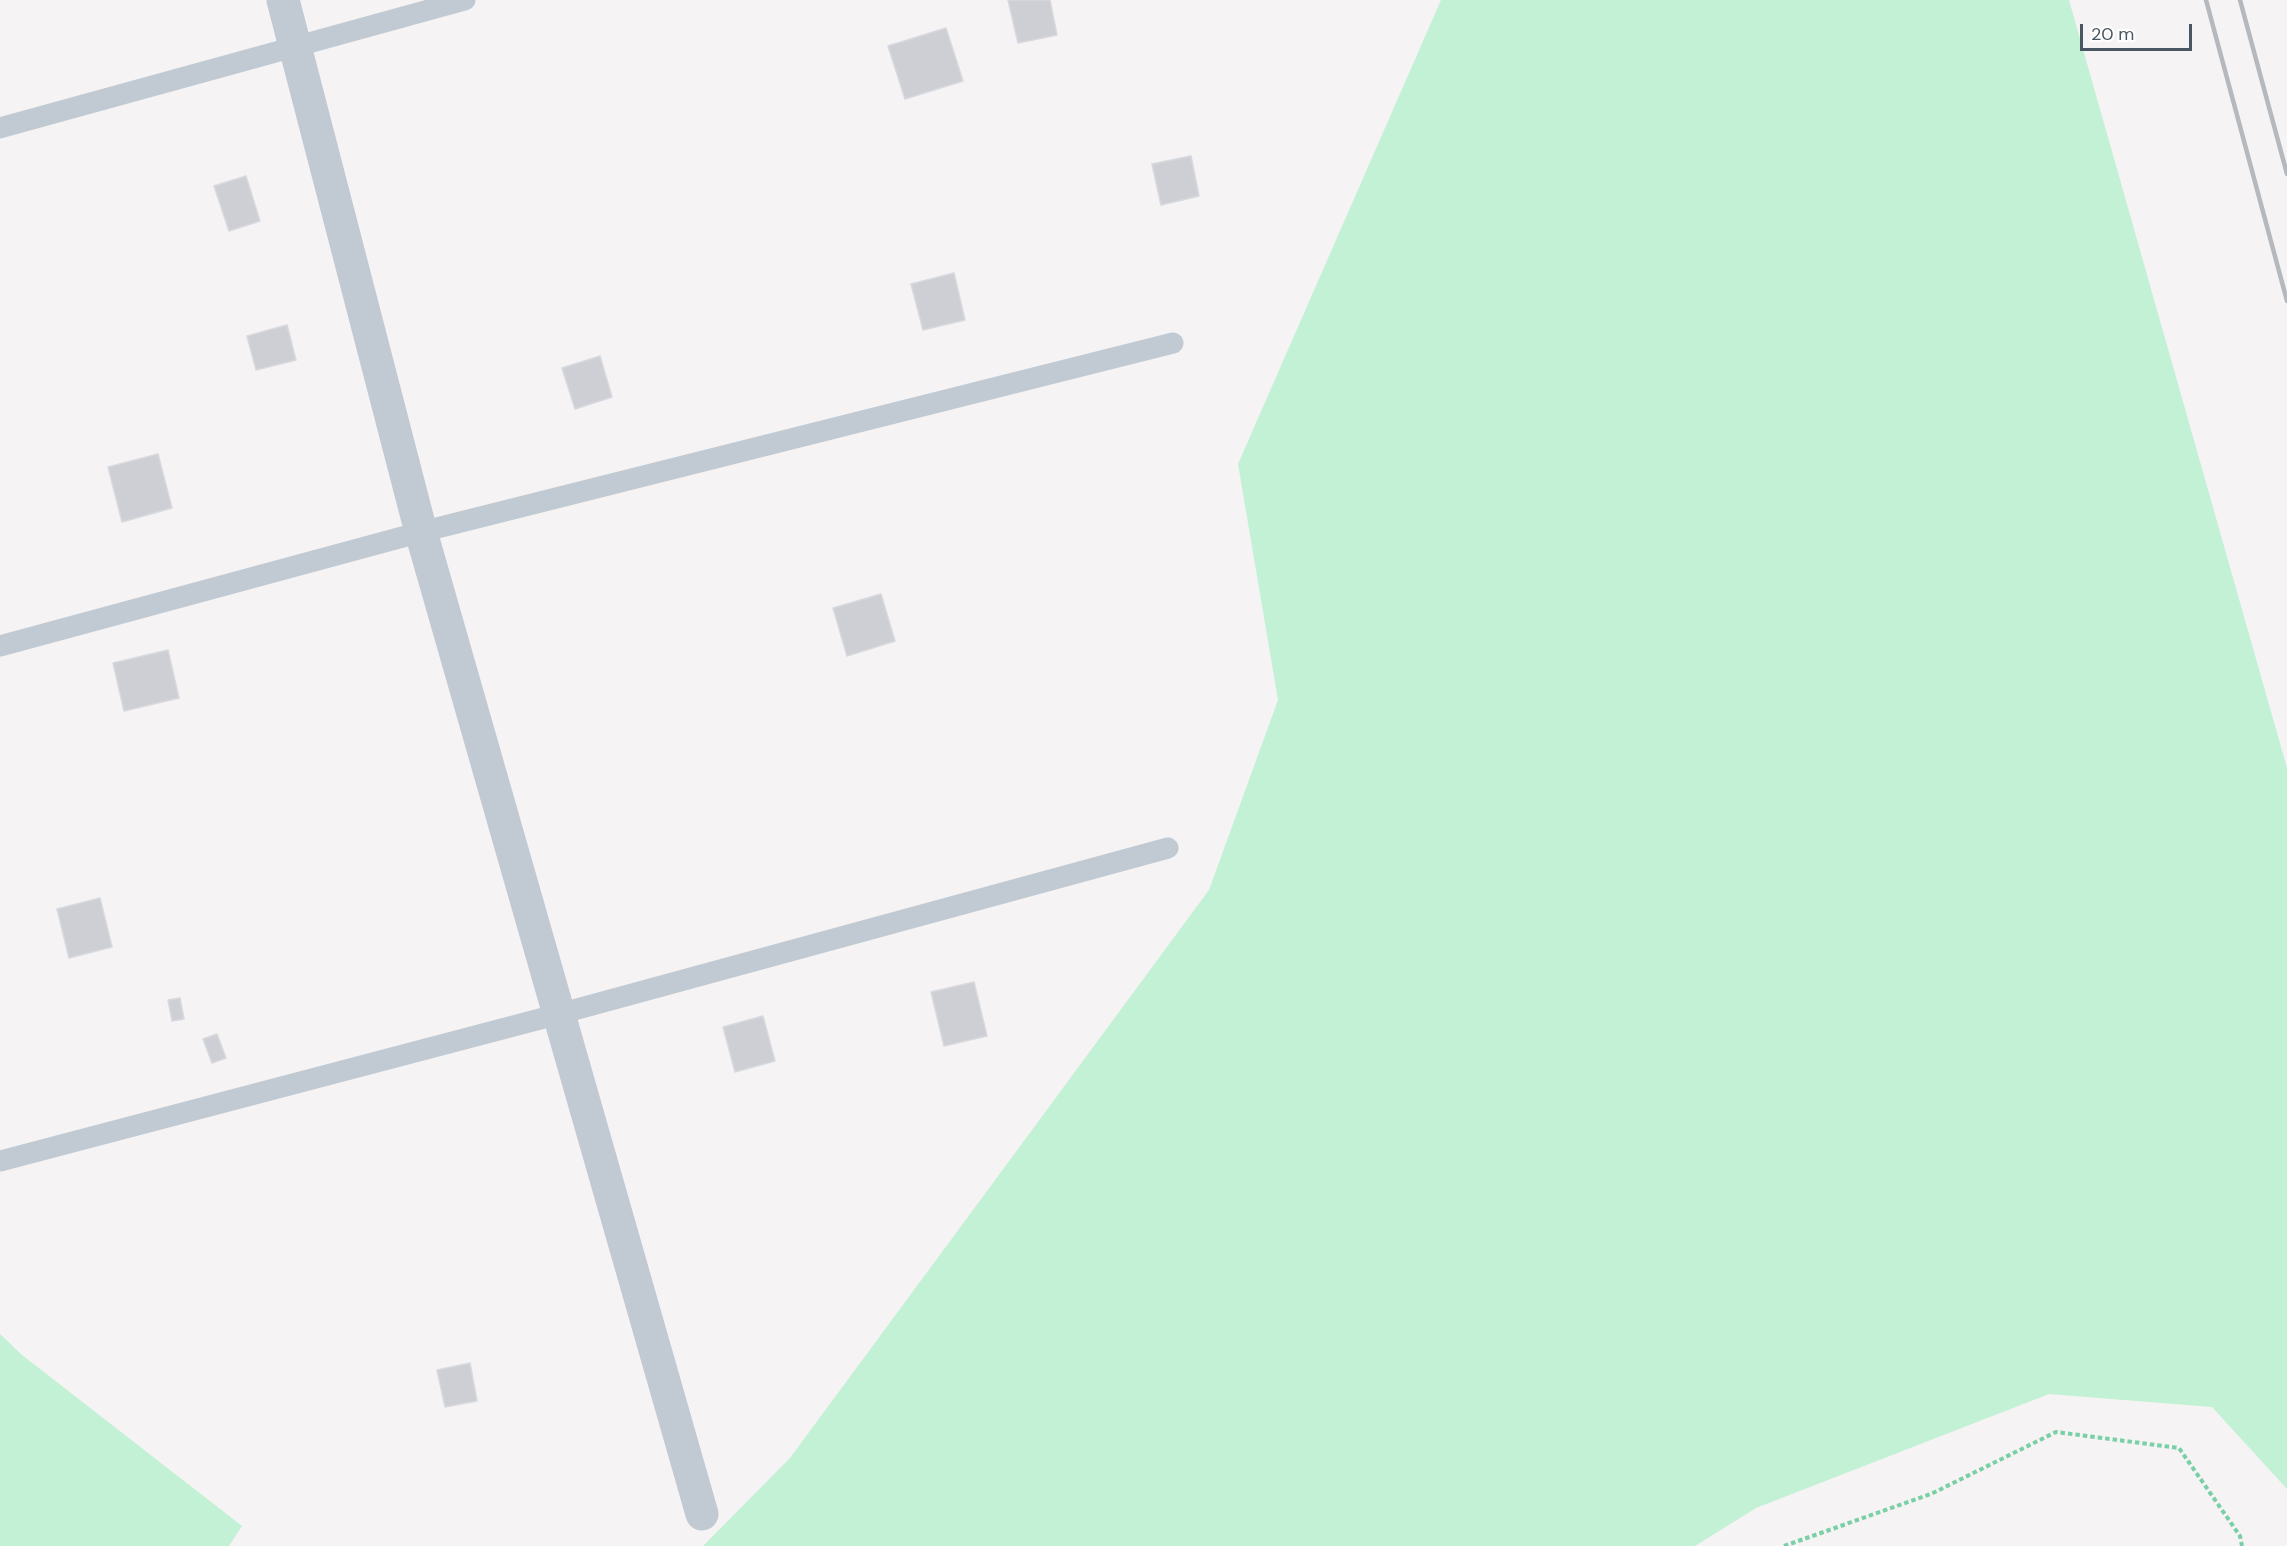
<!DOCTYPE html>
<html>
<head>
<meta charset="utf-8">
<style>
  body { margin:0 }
  #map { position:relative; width:2287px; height:1546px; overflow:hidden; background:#f5f3f3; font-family:"DM Sans",sans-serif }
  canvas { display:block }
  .scale { position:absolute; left:2080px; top:24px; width:112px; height:27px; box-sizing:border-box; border:3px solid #4a5661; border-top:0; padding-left:8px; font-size:18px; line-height:21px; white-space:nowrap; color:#4a5661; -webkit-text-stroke:4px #fff; paint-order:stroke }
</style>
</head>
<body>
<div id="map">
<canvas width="2287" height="1546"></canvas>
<div class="scale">20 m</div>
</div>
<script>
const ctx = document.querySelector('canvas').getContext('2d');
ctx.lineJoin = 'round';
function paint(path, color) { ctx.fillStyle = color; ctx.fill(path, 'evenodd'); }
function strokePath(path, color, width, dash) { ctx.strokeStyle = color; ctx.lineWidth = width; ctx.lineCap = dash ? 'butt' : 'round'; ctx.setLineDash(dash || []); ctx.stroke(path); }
paint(new Path2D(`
  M1441,0H2069L2287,768V1489L2212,1407L2049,1394L1756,1508L1695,1546H703L790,1458L1209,890L1278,700L1238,464Z
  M0,1334L22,1355L242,1526L229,1546H0Z`), '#c3f1d5');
const building = new Path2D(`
  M1008,0H1050L1057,35L1018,43Z
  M946,28L963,81L905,99L888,46Z
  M1191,156L1199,196L1161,205L1152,164Z
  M246,176L260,221L229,231L214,186Z
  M954,273L965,320L923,330L911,284Z
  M287,325L296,360L256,370L247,336Z
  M600,356L612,397L575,409L562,368Z
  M158,454L172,508L122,522L108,467Z
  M881,594L895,641L847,656L833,608Z
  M168,650L179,698L124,711L113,663Z
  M100,898L112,947L69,958L57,909Z
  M974,982L987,1036L944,1046L931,992Z
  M180,998L184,1019L172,1021L168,1000Z
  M763,1016L775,1061L735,1072L723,1027Z
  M217,1034L226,1058L212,1063L203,1039Z
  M470,1363L477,1401L445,1407L437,1370Z`);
paint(building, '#cdcfd5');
strokePath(building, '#d7d9de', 1.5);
strokePath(new Path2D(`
  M1784,1546L1931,1494L2056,1432L2179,1448L2240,1536L2242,1546`), '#7ad0a6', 4, [4.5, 3]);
strokePath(new Path2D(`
  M0,128L465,0
  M0,646L421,532L1173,343
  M0,1161L559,1014L1168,848`), '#c1cad2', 21);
strokePath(new Path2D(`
  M283,0L421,532L702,1514`), '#c1cad2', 33);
strokePath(new Path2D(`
  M2206,0L2287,301
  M2240,0L2287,174`), '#b5b8bd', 4.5);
</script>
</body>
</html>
